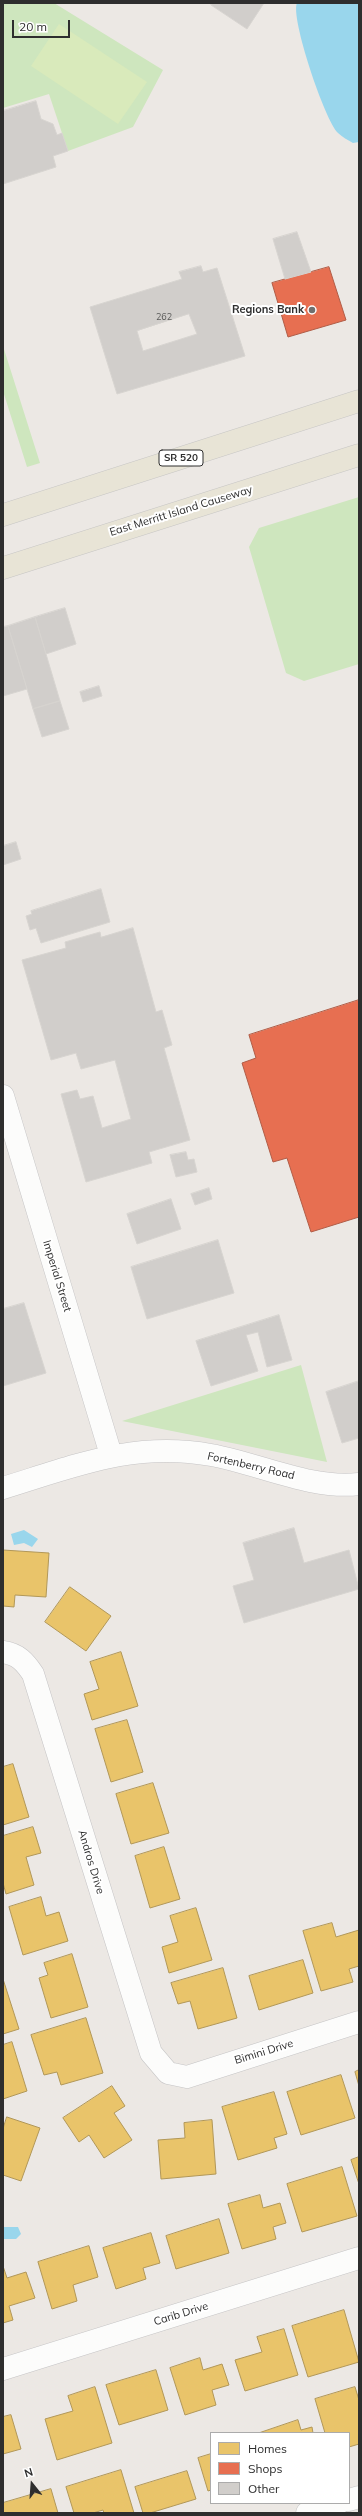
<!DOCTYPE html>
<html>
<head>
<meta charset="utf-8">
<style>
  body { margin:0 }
  #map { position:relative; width:362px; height:2516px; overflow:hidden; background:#ece8e4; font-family:Mulish,sans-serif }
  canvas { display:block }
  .frame { position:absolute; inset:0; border:4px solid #2e2e2e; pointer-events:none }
  .legend { position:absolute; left:210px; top:2432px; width:140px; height:72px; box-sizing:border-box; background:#fff; border:1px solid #ababab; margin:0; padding:5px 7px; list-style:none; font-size:12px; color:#2e2e2e }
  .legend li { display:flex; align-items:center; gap:8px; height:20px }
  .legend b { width:20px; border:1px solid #ababab }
  .north { position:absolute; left:12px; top:2464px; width:40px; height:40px; -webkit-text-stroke:3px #fff; paint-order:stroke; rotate:343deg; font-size:11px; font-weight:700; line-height:16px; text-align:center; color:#2e2e2e }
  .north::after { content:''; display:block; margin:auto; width:14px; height:18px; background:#2e2e2e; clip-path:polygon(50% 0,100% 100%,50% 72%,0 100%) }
  .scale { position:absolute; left:12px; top:20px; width:58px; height:18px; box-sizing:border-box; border:2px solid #2e2e2e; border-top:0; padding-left:5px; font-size:12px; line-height:14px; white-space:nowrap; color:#2e2e2e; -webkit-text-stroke:3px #fff; paint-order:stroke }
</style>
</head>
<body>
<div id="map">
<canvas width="362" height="2516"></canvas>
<div class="frame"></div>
<ul class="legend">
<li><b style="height:11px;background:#e9c46a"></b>Homes</li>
<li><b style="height:11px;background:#e76f51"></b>Shops</li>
<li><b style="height:11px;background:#d1cecb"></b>Other</li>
</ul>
<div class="north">N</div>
<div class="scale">20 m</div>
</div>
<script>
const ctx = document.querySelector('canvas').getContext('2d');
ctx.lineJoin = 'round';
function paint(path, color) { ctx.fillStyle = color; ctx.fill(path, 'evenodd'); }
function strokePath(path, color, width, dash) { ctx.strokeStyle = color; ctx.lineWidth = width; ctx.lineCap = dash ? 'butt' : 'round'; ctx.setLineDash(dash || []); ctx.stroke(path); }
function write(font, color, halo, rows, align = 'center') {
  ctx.font = font + ' Mulish,sans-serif'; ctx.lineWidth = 4; ctx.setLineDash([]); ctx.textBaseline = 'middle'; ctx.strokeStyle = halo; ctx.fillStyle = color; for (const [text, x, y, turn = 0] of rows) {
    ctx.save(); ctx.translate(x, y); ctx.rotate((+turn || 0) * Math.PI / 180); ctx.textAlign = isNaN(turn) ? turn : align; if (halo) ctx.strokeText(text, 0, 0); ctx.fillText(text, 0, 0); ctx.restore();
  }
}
paint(new Path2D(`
  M3,3H54L163,70L133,127L68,151L49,94L3,108Z
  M3,346L40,463L27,467L3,391Z
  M359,497V664L304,681L286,673L249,547L259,528Z
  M301,1365L327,1462L122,1421Z`), '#cee6be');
paint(new Path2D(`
  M59,24L147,82L118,124L31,66Z`), '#d9eabb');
paint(new Path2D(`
  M297,3H359V142L353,143C348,140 342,137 338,133C325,121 290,17 297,3Z
  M24,1530L38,1539L32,1547L24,1543L14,1545L11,1534Z
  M3,2227H18L21,2234L16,2239H3Z`), '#99d6ec');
const homes = new Path2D(`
  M3,1550L49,1553L46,1597L15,1595L14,1607L3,1606Z
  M70,1587L111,1616L86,1651L45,1622Z
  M121,1652L138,1706L92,1720L84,1694L99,1689L90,1662Z
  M127,1720L143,1772L111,1782L95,1729Z
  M13,1764L29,1817L3,1825V1767Z
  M153,1783L169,1833L131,1844L116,1794Z
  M33,1827L41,1853L26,1857L34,1885L6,1894L3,1883V1836Z
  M164,1847L180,1899L150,1908L135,1856Z
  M41,1897L46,1916L59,1912L68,1941L23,1955L9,1907Z
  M196,1908L212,1960L169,1973L162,1947L178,1942L170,1916Z
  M332,1923L336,1937L359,1930V1966L349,1969L353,1982L321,1991L303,1931Z
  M72,1954L88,2007L51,2018L39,1978L48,1975L44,1963Z
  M303,1960L313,1993L259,2010L249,1976Z
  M223,1968L237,2018L198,2029L190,2001L178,2004L171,1983Z
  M3,1979L19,2029L3,2034Z
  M86,2018L103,2073L61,2085L57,2072L44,2075L31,2035Z
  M12,2042L27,2091L3,2099V2045Z
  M359,2070V2086L355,2072Z
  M341,2075L355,2118L301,2135L287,2092Z
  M112,2086L125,2106L114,2113L132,2140L104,2158L89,2135L79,2142L63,2118Z
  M274,2092L287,2134L274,2138L277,2148L238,2160L222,2107Z
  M7,2117L40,2128L21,2181L3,2175V2129Z
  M212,2120L216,2174L161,2179L158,2140L185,2138L184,2123Z
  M359,2157V2184L351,2160Z
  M342,2167L357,2216L302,2232L287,2184Z
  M260,2195L263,2208L280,2203L286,2223L273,2227L276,2239L242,2249L228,2204Z
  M219,2219L229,2253L176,2269L166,2236Z
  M151,2233L160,2263L143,2268L146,2279L116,2289L103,2248Z
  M89,2246L98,2277L73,2285L77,2301L52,2309L38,2262Z
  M3,2266L7,2278L26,2272L35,2298L9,2306L13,2320L3,2323Z
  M344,2310L359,2362L308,2377L292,2326Z
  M284,2329L298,2375L245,2391L235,2360L262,2352L257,2337Z
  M200,2358L203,2370L222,2364L229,2385L212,2390L216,2405L185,2415L170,2368Z
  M156,2370L168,2410L119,2425L106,2385Z
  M95,2387L112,2443L57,2460L45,2419L73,2411L68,2396Z
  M355,2387L359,2400V2444L349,2447V2433H325L315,2399Z
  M11,2415L21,2449L3,2454V2417Z
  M298,2420L301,2430L312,2427L313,2433H259Z
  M211,2454V2490L208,2491L198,2458Z
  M121,2470L134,2513H104L103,2510L93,2513H74L66,2487Z
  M187,2471L196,2499L150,2513H143L135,2487Z
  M51,2489L58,2513H3V2503Z`);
paint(homes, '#e9c46a');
strokePath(homes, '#b19758', 1);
const shops = new Path2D(`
  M329,267L346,320L288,337L272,283Z
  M359,1000V1217L311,1232L287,1158L273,1162L242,1063L256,1058L249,1035Z`);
paint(shops, '#e76f51');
strokePath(shops, '#b05c46', 1);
const building = new Path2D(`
  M212,3H264L247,29L211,5Z
  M36,101L41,119L53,124L57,135L62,133L68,151L53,156L56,167L3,184V111Z
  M297,232L311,272L285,279L273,239Z
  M201,266L203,272L217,268L245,356L117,394L90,307L182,279L179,272ZM189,314L197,334L143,351L137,331Z
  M65,608L76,644L46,654L35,617Z
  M35,617L60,701L33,709L8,626Z
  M8,626L27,689L3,696V627Z
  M99,686L102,696L83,702L80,692Z
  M60,701L69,729L42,737L33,709Z
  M16,842L21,859L3,865V846Z
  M101,889L110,922L41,943L36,928L30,930L26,916L32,914L31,911Z
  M133,928L156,1012L162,1010L172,1045L164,1048L190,1140L149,1152L152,1163L86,1182L61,1094L77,1090L80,1099L93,1096L102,1128L131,1119L115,1060L81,1069L76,1053L51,1060L22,960L66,948L65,942L100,932L101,937Z
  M186,1152L188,1160L194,1159L197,1172L176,1177L170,1155Z
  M209,1188L212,1199L195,1205L191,1194Z
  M171,1199L181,1229L137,1244L127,1214Z
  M218,1240L234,1293L147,1319L131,1267Z
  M24,1303L46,1373L3,1386V1309Z
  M279,1315L292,1360L267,1367L258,1332L246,1335L258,1371L211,1386L196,1341Z
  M359,1381V1438L342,1443L326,1392Z
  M294,1528L304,1563L349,1550L359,1589L244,1623L233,1586L254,1580L243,1543Z`);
paint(building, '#d1cecb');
strokePath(building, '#d7d4d0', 1);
const minor = new Path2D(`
  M3,1096L111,1455
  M3,1488C75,1466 134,1441 211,1455C257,1463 312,1490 359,1484
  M3,1652C18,1654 25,1662 33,1674L151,2053L168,2073L187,2077L359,2022
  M3,2369L359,2258
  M349,2500L359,2497
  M307,2513L339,2503`);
const major = new Path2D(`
  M3,515L359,401
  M3,568L359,455`);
strokePath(minor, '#c5c4c5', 23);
strokePath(major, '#c6c5c4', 23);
strokePath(minor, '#fcfcfb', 22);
strokePath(major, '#e8e4d6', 22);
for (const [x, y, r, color] of [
  [312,310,4,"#706f6e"]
]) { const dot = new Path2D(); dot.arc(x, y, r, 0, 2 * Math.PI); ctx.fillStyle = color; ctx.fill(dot); strokePath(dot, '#fff', 1.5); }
write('9px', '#585857', null, [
  ["262",164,317]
]);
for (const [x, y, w] of [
  [181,458,44]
]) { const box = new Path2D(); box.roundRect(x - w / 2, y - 8, w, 16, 3); ctx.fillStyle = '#fff'; ctx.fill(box); strokePath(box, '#2e2e2e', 1); }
write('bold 10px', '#2e2e2e', null, [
  ["SR 520",181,458]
]);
write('bold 11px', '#2e2e2e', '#fff', [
  ["Regions Bank",304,310]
], 'right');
write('11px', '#2e2e2e', '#fff', [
  ["East Merritt Island Causeway",181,511,-17],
  ["Imperial Street",57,1276,73],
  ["Fortenberry Road",251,1466,13],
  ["Andros Drive",91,1862,73],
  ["Bimini Drive",264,2052,-17],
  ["Carib Drive",181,2314,-17]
]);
</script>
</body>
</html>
